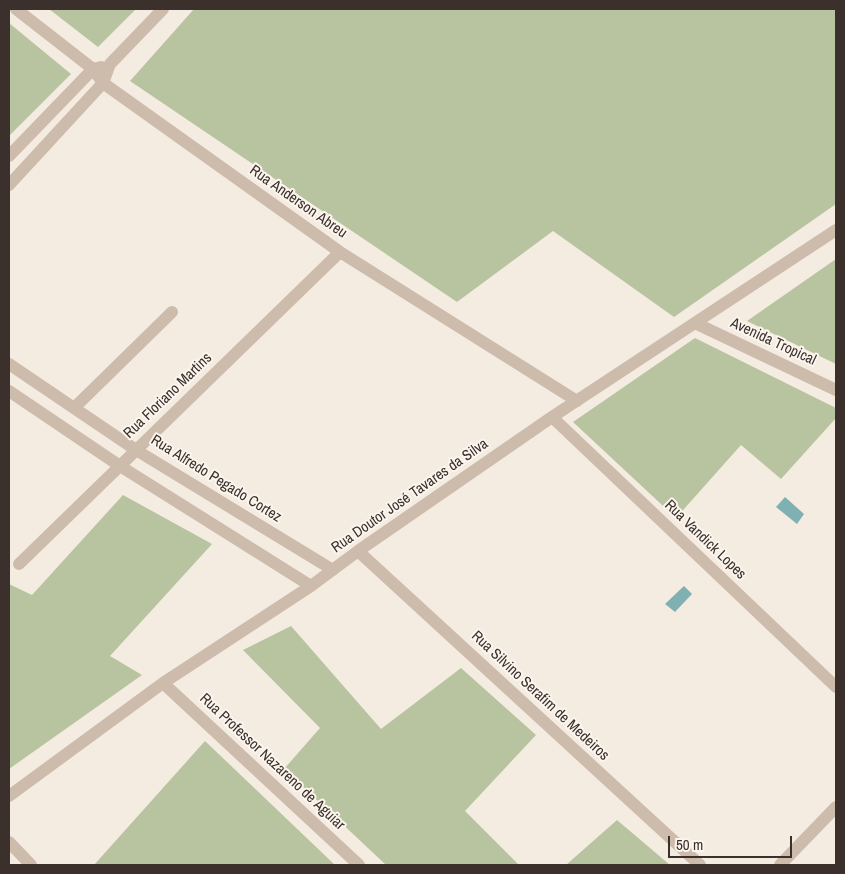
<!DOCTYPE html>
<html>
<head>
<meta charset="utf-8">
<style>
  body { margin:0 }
  #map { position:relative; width:845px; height:874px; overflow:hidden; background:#f4ebe1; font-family:"Archivo Narrow",sans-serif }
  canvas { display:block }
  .frame { position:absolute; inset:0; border:10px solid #3b302b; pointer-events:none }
  .scale { position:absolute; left:668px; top:836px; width:124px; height:22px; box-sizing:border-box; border:2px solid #3b302b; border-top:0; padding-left:6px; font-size:15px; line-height:18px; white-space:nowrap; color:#3b302b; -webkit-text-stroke:4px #fbf5ee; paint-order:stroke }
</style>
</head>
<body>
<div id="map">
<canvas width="845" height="874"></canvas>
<div class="frame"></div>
<div class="scale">50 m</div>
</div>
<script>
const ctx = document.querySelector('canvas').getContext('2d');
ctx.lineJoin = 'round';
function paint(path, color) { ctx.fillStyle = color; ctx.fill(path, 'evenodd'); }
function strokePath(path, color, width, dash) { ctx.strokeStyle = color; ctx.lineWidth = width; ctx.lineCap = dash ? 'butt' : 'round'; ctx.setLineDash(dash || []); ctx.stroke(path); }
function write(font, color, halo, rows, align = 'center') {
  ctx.font = font + ' "Archivo Narrow",sans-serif'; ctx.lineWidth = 4; ctx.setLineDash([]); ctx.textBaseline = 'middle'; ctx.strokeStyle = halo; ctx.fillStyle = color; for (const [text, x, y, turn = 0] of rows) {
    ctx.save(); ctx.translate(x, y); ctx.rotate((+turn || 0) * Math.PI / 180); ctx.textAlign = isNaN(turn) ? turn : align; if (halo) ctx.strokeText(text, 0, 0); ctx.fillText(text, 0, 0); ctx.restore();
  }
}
paint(new Path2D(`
  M49,9H136L98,47Z
  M194,9H836V204L674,317L553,231L457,302L130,81Z
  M9,23L71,74L9,136Z
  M836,259V364L747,321Z
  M695,338L836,408V418L781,479L741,445L676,518L573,422Z
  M123,495L212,544L110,656L142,675L9,769V584L32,595Z
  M291,626L381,729L461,668L536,735L465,811L519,865H386L284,769L320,728L243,650Z
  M205,741L335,865H94Z
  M617,820L670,865H566Z`), '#b8c4a0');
paint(new Path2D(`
  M785,497L804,514L797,524L776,507Z
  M684,586L692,594L675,612L665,604Z`), '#7fb0b2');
strokePath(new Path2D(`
  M16,9L93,69L103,83L340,252L577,401
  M9,156L93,69L101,67
  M9,185L103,83L110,64L163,9
  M695,323L836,390
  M9,364L136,450L333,570
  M9,391L120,466L311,586
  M74,408L172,312
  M552,417L836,687
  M358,551L700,865
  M19,564L340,252
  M163,683L359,865
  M9,796L163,683L311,586L358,551L552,417L836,230
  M9,842L31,865
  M780,865L836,807`), '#cdbbac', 12);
write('15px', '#3b302b', '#fbf5ee', [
  ["Rua Anderson Abreu",298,202,35],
  ["Avenida Tropical",773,342,25],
  ["Rua Floriano Martins",168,396,-44],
  ["Rua Alfredo Pegado Cortez",216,479,32],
  ["Rua Doutor José Tavares da Silva",410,496,-35],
  ["Rua Vandick Lopes",705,540,44],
  ["Rua Silvino Serafim de Medeiros",540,696,43],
  ["Rua Professor Nazareno de Aguiar",272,762,43]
]);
</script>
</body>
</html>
